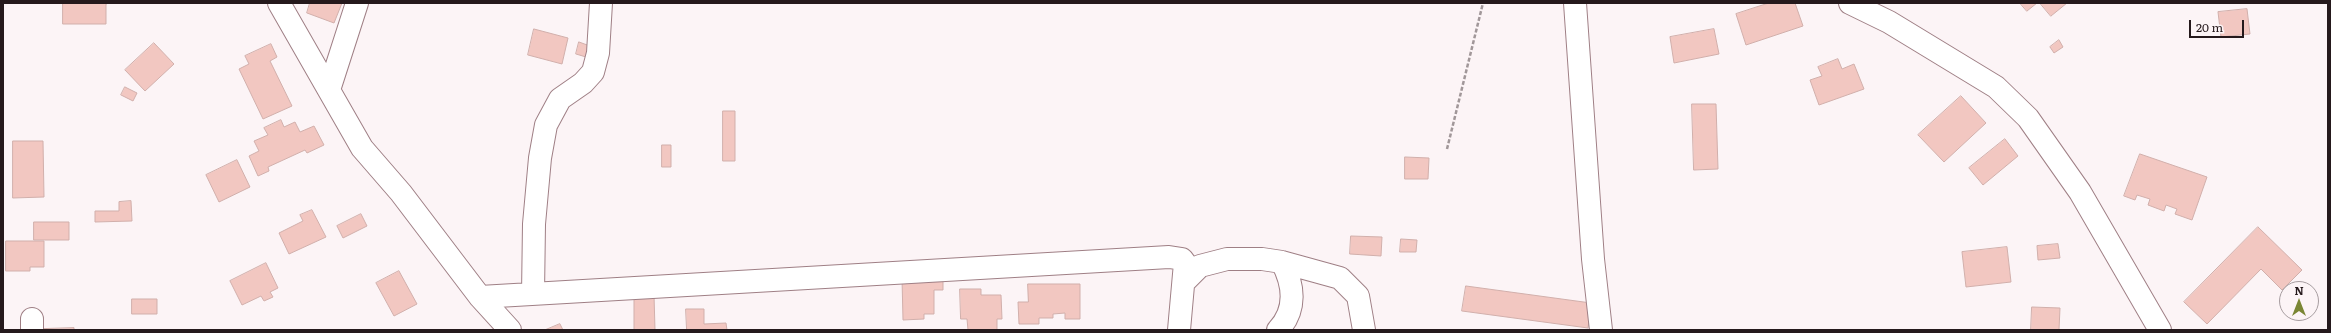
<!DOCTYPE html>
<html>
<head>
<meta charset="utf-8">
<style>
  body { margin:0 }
  #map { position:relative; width:2331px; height:333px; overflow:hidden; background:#fcf4f6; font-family:Literata,serif }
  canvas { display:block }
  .frame { position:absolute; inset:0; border:4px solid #25191c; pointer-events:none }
  .north { position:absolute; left:2279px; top:281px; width:40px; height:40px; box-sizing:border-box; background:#fcf4f6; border:1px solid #a69c9f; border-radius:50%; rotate:0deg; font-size:11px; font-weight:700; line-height:16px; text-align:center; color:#25191c }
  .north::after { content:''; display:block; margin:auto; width:14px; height:18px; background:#7a8634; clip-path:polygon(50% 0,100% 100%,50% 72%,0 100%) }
  .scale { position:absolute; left:2189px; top:20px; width:55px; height:18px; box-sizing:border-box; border:2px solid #25191c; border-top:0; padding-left:5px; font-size:12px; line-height:14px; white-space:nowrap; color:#25191c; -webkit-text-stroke:3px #fcf4f6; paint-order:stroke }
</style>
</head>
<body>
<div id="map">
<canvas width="2331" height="333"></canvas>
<div class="frame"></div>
<div class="north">N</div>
<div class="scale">20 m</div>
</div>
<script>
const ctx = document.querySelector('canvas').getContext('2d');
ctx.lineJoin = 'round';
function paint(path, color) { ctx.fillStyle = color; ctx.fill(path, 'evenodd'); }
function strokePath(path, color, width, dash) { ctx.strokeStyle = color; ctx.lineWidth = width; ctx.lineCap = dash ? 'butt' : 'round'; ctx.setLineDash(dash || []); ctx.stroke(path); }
const building = new Path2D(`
  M63,3H109L106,4V24H63Z
  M310,3H342L334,23L307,13Z
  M1769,3H1795L1803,26L1746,45L1736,14Z
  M2020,3H2037L2027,11Z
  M2040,3H2067L2051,16Z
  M2247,9L2250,34L2221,37L2218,12Z
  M534,29L568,38L562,64L528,55Z
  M1714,29L1719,54L1674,63L1670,37Z
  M2059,40L2063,47L2054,53L2050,47Z
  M579,42L590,46L586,57L576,54Z
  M154,43L174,64L145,91L125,70Z
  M271,44L277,57L270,61L292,106L263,119L239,69L249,64L245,56Z
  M1838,59L1842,69L1854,64L1864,89L1819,105L1810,80L1822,76L1818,67Z
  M125,87L137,93L133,101L121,95Z
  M1961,96L1986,123L1944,162L1918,135Z
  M1692,104H1716L1718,169L1694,170Z
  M723,111H735V161H723Z
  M281,120L284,127L295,122L300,132L314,126L324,145L307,153L305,150L268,167L269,171L258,176L249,156L259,151L254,141L268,135L264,128Z
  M2005,139L2018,156L1983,185L1969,168Z
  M13,141H43L44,197L13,198Z
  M662,145H671V167H662Z
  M2140,154L2207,177L2192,220L2175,214L2177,209L2166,205L2164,211L2148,205L2150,199L2137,195L2135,200L2124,196Z
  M1405,157L1429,158L1428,179H1405Z
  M237,160L250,187L219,202L206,175Z
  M131,201L132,221L95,222V211H119V202Z
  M312,210L326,237L289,254L279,233L303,221L300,215Z
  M361,214L367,226L343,238L337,226Z
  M34,222H69V240H34Z
  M2258,227L2302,270L2282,290L2261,269L2207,324L2184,302Z
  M1351,236L1382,237L1381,256L1350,254Z
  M1401,239L1417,240L1416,252H1400Z
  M6,241H44V267H30V271H6Z
  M2058,244L2060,258L2038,260L2037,246Z
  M2007,247L2011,282L1966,287L1962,252Z
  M266,263L278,288L270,292L273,297L264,301L261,296L242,305L230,281Z
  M399,271L417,304L394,316L376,283Z
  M943,273V290H934V314H924V319L903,320L902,278Z
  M1028,284H1080V319H1065V313L1053,314V318H1039V324H1019L1018,302H1028Z
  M1466,286L1591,303L1588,328L1462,311Z
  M960,289H981V295H1001L1002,319H997V330H968L967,319H961Z
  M654,295L655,330H634V296Z
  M132,299H157V314H132Z
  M2032,307L2060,308L2059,330H2031Z
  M686,309H704V324L726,323L727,330H687Z
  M560,324L563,330H545Z
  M74,328V330H44V329Z`);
paint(building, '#f2c7c1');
strokePath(building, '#d1afab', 1);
const minor = new Path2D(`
  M279,3L362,148L401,193L480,297L510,330
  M1575,3L1593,259L1601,330
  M1850,3L1889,22L1996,87L2028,118L2080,192L2160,330
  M329,90L357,3
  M1184,282L1200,266L1227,259H1262L1282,262L1340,278L1358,296L1364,330
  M533,294L534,224L540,158L546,125L560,99L583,83L593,72L598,53L601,3
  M480,297L1169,257L1182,259L1185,263L1179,330
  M32,330V319
  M1278,330C1297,310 1294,285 1282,262`);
strokePath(minor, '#9f7f85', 24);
strokePath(new Path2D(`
  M1447,149L1483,3`), '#a19799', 2.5, [4, 2]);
strokePath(minor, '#fff', 22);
</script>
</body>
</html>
